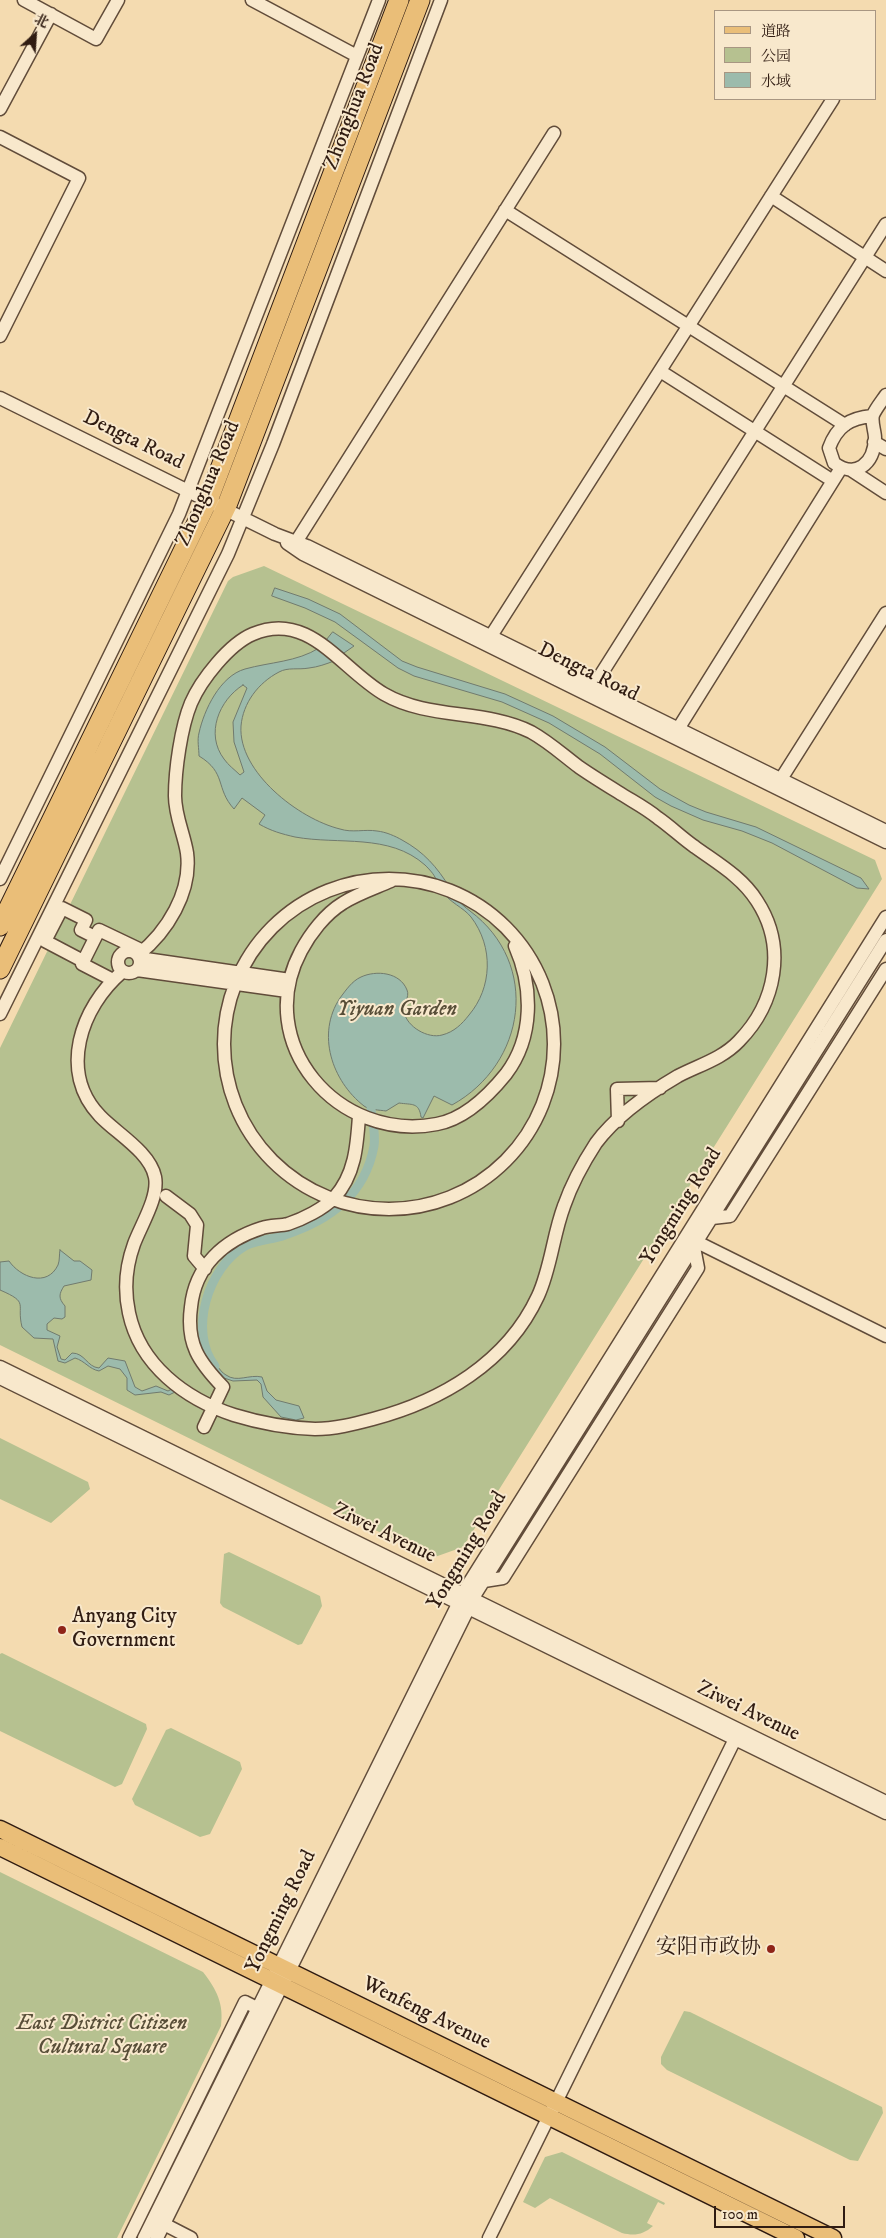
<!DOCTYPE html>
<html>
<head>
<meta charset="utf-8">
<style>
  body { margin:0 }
  #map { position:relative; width:886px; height:2238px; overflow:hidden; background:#f4dbb0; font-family:"IM FELL DW Pica","Noto Serif SC",serif }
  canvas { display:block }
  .legend { position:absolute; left:714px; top:10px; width:162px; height:90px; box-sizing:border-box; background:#f8e8cc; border:1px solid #a89682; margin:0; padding:6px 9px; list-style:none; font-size:15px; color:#301c12 }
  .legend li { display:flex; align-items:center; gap:10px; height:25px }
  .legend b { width:25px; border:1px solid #a89682 }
  .north { position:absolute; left:10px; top:10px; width:50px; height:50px; -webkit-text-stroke:4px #f8e8cc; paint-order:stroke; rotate:26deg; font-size:14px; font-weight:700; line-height:20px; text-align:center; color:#301c12 }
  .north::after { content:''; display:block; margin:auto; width:18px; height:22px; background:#301c12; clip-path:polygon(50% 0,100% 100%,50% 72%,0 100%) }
  .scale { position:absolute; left:714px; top:2206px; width:131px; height:22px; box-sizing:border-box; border:2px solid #301c12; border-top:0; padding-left:6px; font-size:15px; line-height:18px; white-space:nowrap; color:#301c12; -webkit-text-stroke:4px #f8e8cc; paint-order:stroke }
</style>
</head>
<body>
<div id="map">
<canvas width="886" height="2238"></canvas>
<ul class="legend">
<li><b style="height:6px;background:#eabe78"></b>道路</li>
<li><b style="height:14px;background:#b6c190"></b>公园</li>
<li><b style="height:14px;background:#9cbbac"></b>水域</li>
</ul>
<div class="north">北</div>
<div class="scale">100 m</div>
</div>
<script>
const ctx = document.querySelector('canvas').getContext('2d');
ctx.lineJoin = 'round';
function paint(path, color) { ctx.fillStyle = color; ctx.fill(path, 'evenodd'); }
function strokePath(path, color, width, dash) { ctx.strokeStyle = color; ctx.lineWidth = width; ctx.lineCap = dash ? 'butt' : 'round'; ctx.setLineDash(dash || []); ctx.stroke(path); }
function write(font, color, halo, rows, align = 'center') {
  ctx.font = font + ' "IM FELL DW Pica","Noto Serif SC",serif'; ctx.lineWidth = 4; ctx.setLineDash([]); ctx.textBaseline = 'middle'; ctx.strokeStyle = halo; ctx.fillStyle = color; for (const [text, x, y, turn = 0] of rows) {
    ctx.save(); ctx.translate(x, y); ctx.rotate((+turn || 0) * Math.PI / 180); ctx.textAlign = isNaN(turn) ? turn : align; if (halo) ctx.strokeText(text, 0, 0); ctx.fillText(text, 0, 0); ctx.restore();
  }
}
paint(new Path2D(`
  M264,566L875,860L882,879L463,1547L432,1558L0,1345V1048L228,581L233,577Z
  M0,1438L88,1482L90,1489L51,1523L0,1499Z
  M229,1552L320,1596L322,1606L302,1644L298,1645L223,1607L220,1603L224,1554Z
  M2,1653L146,1724L147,1729L122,1784L115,1787L0,1731V1654Z
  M171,1728L240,1762L242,1769L210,1834L200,1837L135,1805L132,1799L166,1730Z
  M0,1872L203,1972C217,1990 224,2004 221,2026L117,2238H0Z
  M684,2011L690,2012L882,2107L883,2113L858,2161L850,2160L667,2070L661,2064V2057Z
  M562,2152L665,2203L664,2205L658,2202L647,2223L653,2226C643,2235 634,2236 622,2233L550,2198L535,2208L523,2202L545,2157Z`), '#b6c190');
const water = new Path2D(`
  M275,588L308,599L340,614L402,661L417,667L505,694L553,716L605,747L660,789L689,805L706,812L756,827L861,878L869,889L857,888L772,843L742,831L703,820L671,806L655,797L600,754L549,723L502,702L414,676L398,668L335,622L305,608L272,596Z
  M333,632L354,646L341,655L325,642Z
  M319,648L334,661C326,664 318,667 309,668C298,670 288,667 279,672C258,683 243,703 241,726C238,772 299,819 340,829C352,833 365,829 377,831C386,832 395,836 402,840C424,852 437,867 450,888L437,883C436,876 430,870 425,865C389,833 339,845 295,837C282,834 271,831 259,824L265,815L242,798L234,809C215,788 227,773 199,756C199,749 197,740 199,733C204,710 220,676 245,669C270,662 297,662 319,648ZM243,685L247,688L233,722L234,742L244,772L240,775C235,770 228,765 224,759C205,734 219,700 243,685Z
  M443,892C456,896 459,903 470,911C541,964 526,1064 452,1105L434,1096L423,1118L421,1117C419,1102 412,1105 399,1103L386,1111C380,1110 369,1110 364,1106C332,1081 316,1034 340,998C346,990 352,981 361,977C376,970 400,972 407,990C410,997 403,1004 404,1012C407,1027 428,1039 442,1035C454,1032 462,1024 469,1015C492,988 494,947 471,917C463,907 450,903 443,892Z
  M60,1250L74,1261H80L92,1270L91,1280L64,1286C59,1294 58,1298 65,1306V1317L62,1319L54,1318L47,1324V1330L60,1336L57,1347L61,1359L65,1360L72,1353C85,1353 87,1367 99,1368L108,1358L125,1361L135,1387L142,1391L156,1386L168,1391L174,1388L177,1389L175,1392L169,1395L161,1392L135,1395L127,1390V1378L120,1369L108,1366L99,1371C89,1369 85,1361 75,1358L65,1363L58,1361L53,1339L34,1338L22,1327C16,1303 30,1303 0,1290V1262L9,1261C20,1277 47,1288 58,1265C60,1260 59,1254 60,1250Z
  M217,1366C220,1369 222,1373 226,1375C237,1383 249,1374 262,1377L267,1391L276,1400L299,1406L304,1418L296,1420L281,1417L263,1397L261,1384L257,1380L233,1381L224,1378L212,1369Z`);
paint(water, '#9cbbac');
strokePath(water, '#717b6e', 1);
strokePath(new Path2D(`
  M215,1366C188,1332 208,1267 245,1246C258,1239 272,1240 285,1235C330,1220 365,1195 374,1146C376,1133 372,1120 371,1108`), '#9cbbac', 9);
const minor = new Path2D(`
  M24,0L96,39L118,0
  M252,0L357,56
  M0,109L51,14
  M0,137L79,178L0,336
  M771,196L886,271
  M505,210L845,425
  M660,371L833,481
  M0,398L275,534L307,546L886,831
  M872,416C850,418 837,426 829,448L834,463C856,479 874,464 875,438C875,431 871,422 873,415C876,408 882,401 886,395
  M874,442L886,449
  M851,470L886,493
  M296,542L554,133
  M287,543L303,554L886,842
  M491,636L833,99
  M593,687L886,224
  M678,729L841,468
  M781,779L886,613
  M0,879L179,514L379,0
  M224 1044a165 165 0 1 1 330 0a165 165 0 1 1-330 0Z
  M391,881C375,888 357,894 343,903C325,914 310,934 301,951C252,1043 338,1143 437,1124C464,1119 489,1095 506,1074C534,1037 533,987 515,946
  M118 962a11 11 0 1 1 22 0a11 11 0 1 1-22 0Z
  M139,958L290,980
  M83,961L45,941L62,908L86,920L81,930L95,937
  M137,970L287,991
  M122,972C81,1007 58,1072 100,1116C116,1133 150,1152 155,1177C159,1197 141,1225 134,1244C126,1266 124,1290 129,1313C140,1365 185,1399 234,1415C260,1423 288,1428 315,1429C335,1429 354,1424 373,1419C441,1401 507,1363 538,1296C551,1268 553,1235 564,1206C572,1183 583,1163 596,1143C616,1116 649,1093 678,1076C699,1065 722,1059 739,1041C776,1003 787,947 757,901C742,877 717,863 695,847C682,838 671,827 658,818C646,808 632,801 618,792C605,784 592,776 579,767C563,755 549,742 531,732C485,709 429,720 384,694C341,669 309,610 253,634C229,644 201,680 191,703C181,727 175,770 175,796C175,816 184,834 187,853C192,892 167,932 138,955
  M113,980L82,964L99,930L143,951
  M0,1014L228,554L273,444L441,0
  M618,1121L617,1089L660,1088
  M166,1196L190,1214L197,1225L194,1256L205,1269
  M712,1218L730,1216L886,969
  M697,1242L886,1336
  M0,1367L886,1802
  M0,1378L886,1813
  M204,1427L223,1387C199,1362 186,1344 191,1307C195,1266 224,1240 262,1228C270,1225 280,1226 288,1224C303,1219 323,1209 334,1198C355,1175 357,1146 359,1116
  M484,1581L503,1578L698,1268L694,1247
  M158,2221L191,2238
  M129,2238L245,2002L257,2008
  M144,2238L466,1588L886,917
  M157,2238L476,1593L886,940
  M489,2238L735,1739`);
const major = new Path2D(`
  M0,1829L833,2238
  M0,1847L796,2238`);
const highway = new Path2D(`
  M0,926L209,498L399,0
  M0,969L227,505L420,0`);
strokePath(minor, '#614c3a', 15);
strokePath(major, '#301c12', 19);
strokePath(highway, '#301c12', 21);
strokePath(minor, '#f8e8cc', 12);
strokePath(major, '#eabe78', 16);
strokePath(highway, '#eabe78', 19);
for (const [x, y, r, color] of [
  [62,1630,5,"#8f2418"],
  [771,1949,5,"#8f2418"]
]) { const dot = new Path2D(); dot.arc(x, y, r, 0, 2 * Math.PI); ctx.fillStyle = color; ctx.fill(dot); strokePath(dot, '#f8e8cc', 2); }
write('21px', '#301c12', '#f8e8cc', [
  ["Zhonghua Road",355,107,-69],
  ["Dengta Road",133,441,26],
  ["Zhonghua Road",209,484,-67],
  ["Dengta Road",588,673,26],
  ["Yongming Road",682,1207,-58],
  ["Ziwei Avenue",384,1534,26],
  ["Yongming Road",468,1551,-59],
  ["Ziwei Avenue",748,1712,26],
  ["Yongming Road",282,1912,-64],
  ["Wenfeng Avenue",426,2014,26]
]);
write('italic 21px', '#584e38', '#f8e8cc', [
  ["Yiyuan Garden",397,1011],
  ["East District Citizen",102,2025],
  ["Cultural Square",102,2049]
]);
write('21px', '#301c12', '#f8e8cc', [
  ["Anyang City",72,1618],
  ["Government",72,1642],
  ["安阳市政协",761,1949,"right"]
], 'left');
</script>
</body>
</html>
